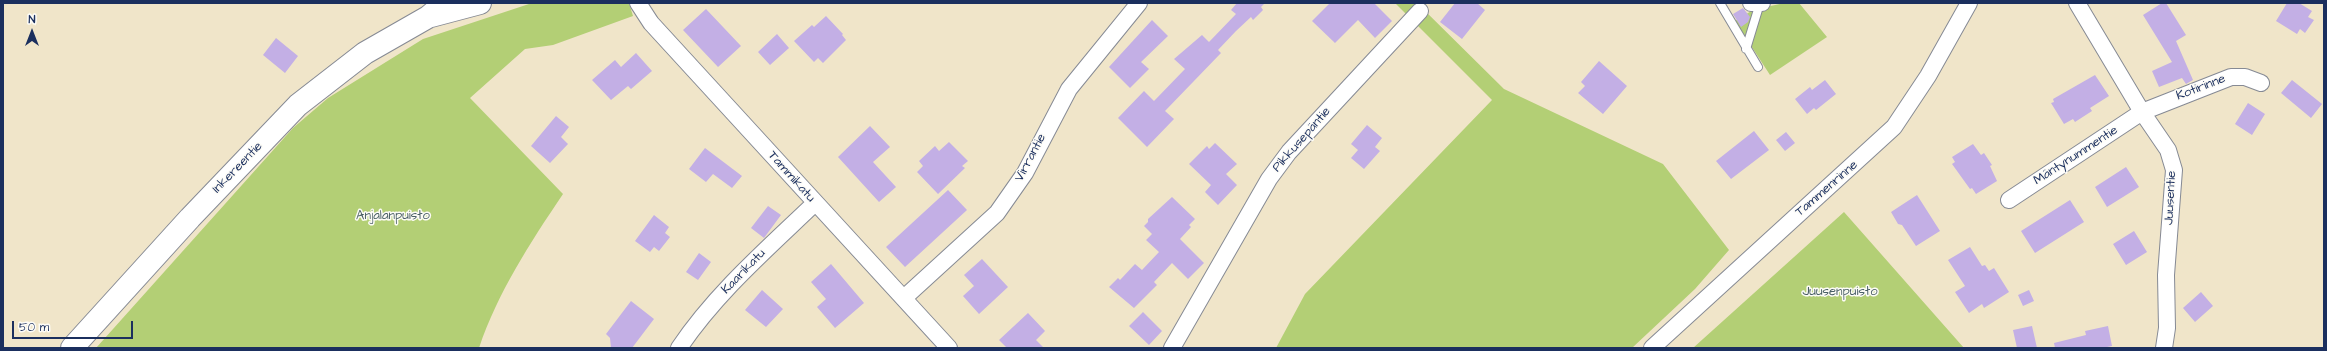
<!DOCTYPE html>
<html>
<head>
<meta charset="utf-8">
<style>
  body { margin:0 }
  #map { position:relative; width:2327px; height:351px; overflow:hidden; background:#f0e5c9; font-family:"Architects Daughter",sans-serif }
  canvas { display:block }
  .frame { position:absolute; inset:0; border:4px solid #1b2f5e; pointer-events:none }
  .north { position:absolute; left:12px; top:12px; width:40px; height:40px; -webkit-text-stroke:3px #fdfcf7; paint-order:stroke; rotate:0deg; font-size:11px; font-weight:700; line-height:16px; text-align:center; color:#1b2f5e }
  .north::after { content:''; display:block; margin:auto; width:14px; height:18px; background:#1b2f5e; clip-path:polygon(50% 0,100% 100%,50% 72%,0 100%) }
  .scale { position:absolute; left:12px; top:321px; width:121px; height:18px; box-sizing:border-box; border:2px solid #1b2f5e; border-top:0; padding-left:5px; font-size:12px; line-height:14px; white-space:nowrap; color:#1b2f5e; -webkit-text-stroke:3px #fdfcf7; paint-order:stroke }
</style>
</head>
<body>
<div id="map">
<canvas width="2327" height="351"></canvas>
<div class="frame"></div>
<div class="north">N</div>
<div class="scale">50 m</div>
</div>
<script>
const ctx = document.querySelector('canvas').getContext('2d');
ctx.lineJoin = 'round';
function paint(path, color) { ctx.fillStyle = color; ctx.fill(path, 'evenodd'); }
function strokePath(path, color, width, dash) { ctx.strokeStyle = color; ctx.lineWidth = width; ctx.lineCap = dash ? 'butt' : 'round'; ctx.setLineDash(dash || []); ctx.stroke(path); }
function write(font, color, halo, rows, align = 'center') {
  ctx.font = font + ' "Architects Daughter",sans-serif'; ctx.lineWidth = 3; ctx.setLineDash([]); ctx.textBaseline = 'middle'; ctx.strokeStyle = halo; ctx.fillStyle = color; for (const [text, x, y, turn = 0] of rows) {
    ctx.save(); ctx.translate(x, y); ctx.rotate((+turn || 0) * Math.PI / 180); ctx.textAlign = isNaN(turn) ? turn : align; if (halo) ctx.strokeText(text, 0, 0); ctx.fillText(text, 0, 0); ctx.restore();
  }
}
paint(new Path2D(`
  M532,3H629L633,16L553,45L525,49L470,98L563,194C530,243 498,292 479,348H96L293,128L328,98L423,39Z
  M1395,3H1417L1504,89L1663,164L1729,250L1695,289L1632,348H1276L1305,294L1492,100Z
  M1784,3H1799L1827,37L1770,75L1735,21L1753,10Z
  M1844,212L1964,348H1693Z`), '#b3cf75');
paint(new Path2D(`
  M1237,3H1265L1261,7L1263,10L1253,20L1251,17L1236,31L1218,50L1221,53L1165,111L1174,119L1147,147L1118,118L1144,91L1154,101L1185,69L1174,59L1202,35L1209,42L1236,14L1231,10Z
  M1330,3H1374L1392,21L1375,38L1358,20L1335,43L1312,21Z
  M1455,3H1477L1485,10L1462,39L1440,22Z
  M2162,3H2166L2186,35L2176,41L2193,80L2186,84L2182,78L2159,87L2152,71L2172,62L2143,15Z
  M2287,3H2299L2312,11L2308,17L2314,20L2305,33L2300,29L2297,34L2276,21Z
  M1743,8L1750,17L1748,22L1741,27L1733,14Z
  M706,9L741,46L718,67L683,30Z
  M826,16L843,34L842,35L846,40L823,63L818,58L814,62L794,41L812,25L814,27Z
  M1152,20L1168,36L1141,62L1149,69L1130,88L1109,67Z
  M777,34L789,48L770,65L758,52Z
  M276,38L298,56L285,73L263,55Z
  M636,53L652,71L631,89L628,86L611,100L592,80L615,60L621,67Z
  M1599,61L1627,86L1603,114L1578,93L1585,86L1581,82Z
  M2095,75L2109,96L2090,108L2092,111L2075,122L2073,119L2064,124L2051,103L2054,102L2053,99Z
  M1825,80L1836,94L1816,110L1814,108L1807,114L1795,99L1810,87L1812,90Z
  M2292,80L2322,104L2311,118L2281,93Z
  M2248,103L2265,114L2252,135L2235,124Z
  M556,116L569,127L561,137L568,144L550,163L531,146Z
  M1367,125L1382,138L1375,147L1380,151L1364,169L1351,158L1358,150L1351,144Z
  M870,126L890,147L873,162L896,187L879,202L838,157Z
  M1754,131L1769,150L1731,179L1716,161Z
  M1786,132L1795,143L1785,151L1776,140Z
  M949,142L968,161L962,166L965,168L938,194L917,172L923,166L919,161L935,146L939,151Z
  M1215,143L1237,164L1226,174L1237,185L1218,205L1205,192L1211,185L1189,164L1207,146L1209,149Z
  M1973,144L1981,155L1984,153L1992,165L1990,166L1997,181L1976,194L1972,188L1970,189L1952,164L1955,162L1952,157Z
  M705,148L742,176L732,188L713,174L706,182L689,169Z
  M2126,167L2139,187L2107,207L2095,187Z
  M948,190L967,210L905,267L886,247Z
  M1917,195L1940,231L1916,246L1902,225L1898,224L1891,212Z
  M1172,197L1195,219L1189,225L1191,227L1180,239L1204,263L1188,279L1172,263L1154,282L1157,285L1134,308L1109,287L1118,278L1120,280L1135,264L1142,270L1159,252L1146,240L1152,234L1144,226L1148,222V219Z
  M2070,200L2084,222L2035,253L2021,231Z
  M768,206L781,215L764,238L751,228Z
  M654,215L669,227L665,233L670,237L659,251L654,247L650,252L635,241Z
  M2134,231L2147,252L2126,265L2113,244Z
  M1970,247L1982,266L1985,265L1989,271L1994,268L2009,292L1984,308L1982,304L1969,313L1955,292L1965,286L1948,260Z
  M699,253L711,262L698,280L686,272Z
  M982,259L1008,287L979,314L963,296L974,286L964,275Z
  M831,264L864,303L835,328L817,307L826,299L811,282Z
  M762,290L783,309L766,327L745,310Z
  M2029,290L2034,301L2023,306L2018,295Z
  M2201,292L2213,306L2195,322L2183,308Z
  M631,301L654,319L632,348H611L610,338L606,334Z
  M1143,312L1162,331L1149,345L1129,326Z
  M1028,313L1045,331L1036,340L1044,348H1007L999,340Z
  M2032,326L2037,348H2017L2013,330Z
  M2108,326L2112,346L2102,348H2055L2054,343L2086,335L2085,331Z`), '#c3afe5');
const lane = new Path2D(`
  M1720,3L1758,67
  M1746,49L1760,3`);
const street = new Path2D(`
  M638,3L651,23L949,348
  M1751,3H1762
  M2077,3L2142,112L2168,150L2174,170L2166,275L2167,328L2164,348
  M2009,200L2142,112L2231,77H2245L2261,83
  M905,297L997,213L1025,173L1069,89L1139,3
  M679,348C716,293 767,249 815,203
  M1172,348L1269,179L1289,152L1420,11
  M1652,348L1894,127L1928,76L1969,3`);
const secondary = new Path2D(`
  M431,16L480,3
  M72,348L190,218L298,105L365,53L428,17L445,3`);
strokePath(lane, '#868a94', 10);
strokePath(street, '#868a94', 18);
strokePath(secondary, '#868a94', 24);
strokePath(lane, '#fff', 8);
strokePath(street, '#fff', 16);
strokePath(secondary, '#fff', 22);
write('13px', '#1b2f5e', '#fdfcf7', [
  ["Kotirinne",2201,88,-21],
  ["Pikkusepäntie",1302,140,-49],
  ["Mäntynummentie",2076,156,-33],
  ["Virrantie",1031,158,-62],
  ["Inkereentie",238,168,-46],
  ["Tammikatu",791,177,48],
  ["Tammenrinne",1827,189,-41],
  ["Juusentie",2171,198,-87],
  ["Kaarikatu",744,272,-46]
]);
write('13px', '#495f65', '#fdfcf7', [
  ["Anjalanpuisto",393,216],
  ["Juusenpuisto",1840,292]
]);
</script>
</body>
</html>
